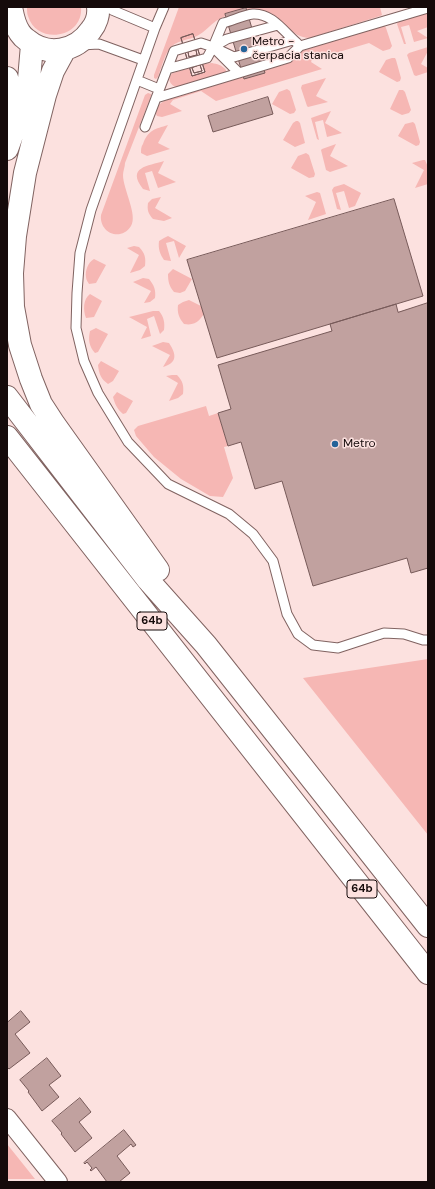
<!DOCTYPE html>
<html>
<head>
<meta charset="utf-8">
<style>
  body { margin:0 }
  #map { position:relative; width:435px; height:1189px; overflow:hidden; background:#fce1df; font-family:"DM Sans",sans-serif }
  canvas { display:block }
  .frame { position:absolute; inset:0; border:8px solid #150a0a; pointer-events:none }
</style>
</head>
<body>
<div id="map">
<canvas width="435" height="1189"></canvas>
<div class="frame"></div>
</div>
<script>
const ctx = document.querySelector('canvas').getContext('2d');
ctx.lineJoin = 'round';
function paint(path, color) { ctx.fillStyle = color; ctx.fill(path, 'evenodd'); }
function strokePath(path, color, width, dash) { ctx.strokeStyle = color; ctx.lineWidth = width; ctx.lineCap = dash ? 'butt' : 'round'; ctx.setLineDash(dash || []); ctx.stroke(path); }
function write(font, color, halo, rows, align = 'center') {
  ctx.font = font + ' "DM Sans",sans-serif'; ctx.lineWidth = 3; ctx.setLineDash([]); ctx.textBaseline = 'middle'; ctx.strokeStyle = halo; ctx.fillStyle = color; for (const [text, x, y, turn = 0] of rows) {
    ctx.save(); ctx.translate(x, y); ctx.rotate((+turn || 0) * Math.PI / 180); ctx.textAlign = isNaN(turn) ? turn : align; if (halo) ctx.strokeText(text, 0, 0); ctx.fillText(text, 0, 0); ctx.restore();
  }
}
paint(new Path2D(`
  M27,7H81C84,38 37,46 28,16C27,14 27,10 27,7Z
  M179,7H380L382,15L380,16L310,38C290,38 284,17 267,12C253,7 228,13 216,21C210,25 205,32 197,36C189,40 179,40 172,46C165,52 161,69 158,77L156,79L154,78V75Z
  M428,12V27L417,31L428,38L414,42L409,25L401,27L406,44H404L397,24L398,22Z
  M383,26H385L386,28L392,46L390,49L383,51L369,43L312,60L311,62L322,69L216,101L201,91L173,100L170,104L182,111L162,117L157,116L156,114L157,106L164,101L286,64L291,61L301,51Z
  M428,47V51L421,64L428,68V72L416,76L414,75L407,55L409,53Z
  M392,58H395L396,60L401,78L400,81L397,82L379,72L386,60Z
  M212,63C217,64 222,65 226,70V72L177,87C170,86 166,77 173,73C178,71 185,70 190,68L192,76L205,72L203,64Z
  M326,78L316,96L328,102L308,107L307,106L301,88L302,85Z
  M287,89L290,91L296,110L294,113L290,114L272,104L279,92Z
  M399,90H403L405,92L411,110L409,113L402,115L390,109Z
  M148,93L151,94V96L125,163C125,167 123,171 123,175C123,189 138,215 131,226C121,242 99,233 101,215L145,95Z
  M331,111L325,123L342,133L327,137L323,120L315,122L319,140L317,139L311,118Z
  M296,121H298L300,123L305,143L295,147L283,140L293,123Z
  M413,122L415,124L420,142L419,145L416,146L398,136L405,124Z
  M168,125L158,143L170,149L147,156L141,153C141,149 141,147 143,144C148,130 155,129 168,125Z
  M336,144L330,156L348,166L330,172L326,170L321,150L322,149Z
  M306,153L309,155L315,174L314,177L309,178L291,168L298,156Z
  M423,160H425L428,167V184L415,188L424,170L412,163Z
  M164,161L158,173L176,182L158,188L152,171L145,173L150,191L143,189C126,167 148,166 164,161Z
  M344,184L361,193L355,206L349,208L344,191L336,193L341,210L337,209L332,190L334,187Z
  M317,192L320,193L326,214L308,220L316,202L305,196Z
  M161,197L155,208L172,218L164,221L153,219C148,213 147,210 148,203L152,199Z
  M168,236L186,246L179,258L174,241L166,243L171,261L164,260C160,254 158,249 159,241L164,238Z
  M134,246L139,247C145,253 146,258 145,266L140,270L130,273L139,255L127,248Z
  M94,259L106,265L96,283L89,284C88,282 86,280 86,277C85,271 88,262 94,259Z
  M173,269L192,279L185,291L180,293L174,292C169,286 168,281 168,274Z
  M143,278L149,279C154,285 156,290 155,298L150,302L144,303L151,291L133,282Z
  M90,294L102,301L94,317L86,318C83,310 83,299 90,294Z
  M189,300L207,309C200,320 197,326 184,324C179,318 177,313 178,305L183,302Z
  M153,311H159C164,317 165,323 164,330L160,334L154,316L147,319L151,336L141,339L147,327L129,317Z
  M96,328L108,334L98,352L95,353C89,346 88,340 90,331Z
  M163,342L169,343C177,355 177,363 163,367L170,355L152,346Z
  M101,361L119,371L113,381L108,384C101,379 99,374 98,365Z
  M172,375H177C183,381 184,386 183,394L178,398L169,401L178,383L166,376Z
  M117,392L133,401L126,413L123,414C117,409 115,404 113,397Z
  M206,406L209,416L218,413L228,446L224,447L233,478L223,497L210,496L181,479L154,457L136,436L134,430L138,426Z
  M428,659V835L303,678Z
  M7,1144L35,1179H7Z`), '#f6b7b4');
const building = new Path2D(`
  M246,8L265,73L244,79L225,14Z
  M193,34L205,72L192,76L181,38ZM196,50L197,55L189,57L188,52ZM200,65L202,71L194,73L192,68Z
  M193,34L205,72L192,76L181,38Z
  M196,50L197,55L189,57L188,52Z
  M200,65L202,71L194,73L192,68Z
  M268,97L273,114L213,132L208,116Z
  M394,199L423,296L217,358L187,260Z
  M428,303V568L411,573L407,558L313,586L282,481L255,489L241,442L228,446L218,413L231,409L218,365L332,331L330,324L396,304L398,312Z
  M21,1011L30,1022L15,1034L30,1053L9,1069L7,1067V1023Z
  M47,1058L61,1076L49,1085L59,1097L42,1111L28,1092L29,1091L20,1080Z
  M80,1098L91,1112L79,1122L92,1138L75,1152L61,1134L62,1133L52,1121Z
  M124,1130L136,1145L133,1147L131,1144L117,1156L130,1173L119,1182H107L96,1167L91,1171L90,1170L92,1168L87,1162L85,1164L84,1163Z`);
paint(building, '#c1a19f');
strokePath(building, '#775a59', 1);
const service = new Path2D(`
  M108,7L112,10L155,28
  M164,7L155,28L91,210L80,253L77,293L76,328L84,361L98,393L128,442L168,484L229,514L253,534L273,561L287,614L298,634L313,645L338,648L384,633L404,634L423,640H428
  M81,45L99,44L143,60
  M213,47L239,73L288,58L300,46L428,8
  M213,47L227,39L278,25
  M167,69L207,58L213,47L223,23C232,21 243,15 253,14C272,13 284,32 297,43
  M137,80L159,89
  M156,98L239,73
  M145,127L174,51L201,43L213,47L234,57L293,40`);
const minor = new Path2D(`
  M7,1118L58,1182`);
const primary = new Path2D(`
  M11,7C13,17 14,25 20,33C22,36 24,38 27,40C47,57 76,52 91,30C96,24 99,15 98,7
  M65,49L53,71L45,95L25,173L15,236L12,273L13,307L20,345L31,379L41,404L54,424L158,570
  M7,78L10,89L15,124
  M7,149L28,91L32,45
  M7,397L148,580L206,645L428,926
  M7,437L428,973`);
strokePath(service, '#806361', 11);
strokePath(minor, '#806361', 20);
strokePath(primary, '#806361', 24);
strokePath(service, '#fff', 9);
strokePath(minor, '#fff', 18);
strokePath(primary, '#fff', 22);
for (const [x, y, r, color] of [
  [244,49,4,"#246399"],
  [335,444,4,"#246399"]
]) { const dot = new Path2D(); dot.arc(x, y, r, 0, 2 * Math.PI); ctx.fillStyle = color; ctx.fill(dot); strokePath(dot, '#fce1df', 1.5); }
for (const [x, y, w] of [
  [152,621,30],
  [362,889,30]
]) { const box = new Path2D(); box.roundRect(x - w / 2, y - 9, w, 18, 3); ctx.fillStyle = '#fce1df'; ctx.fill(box); strokePath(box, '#150a0a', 1); }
write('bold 11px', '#150a0a', null, [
  ["64b",152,621],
  ["64b",362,889]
]);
write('12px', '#150a0a', '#fce1df', [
  ["Metro -",252,42],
  ["čerpacia stanica",252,56],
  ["Metro",343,444]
], 'left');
</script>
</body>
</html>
